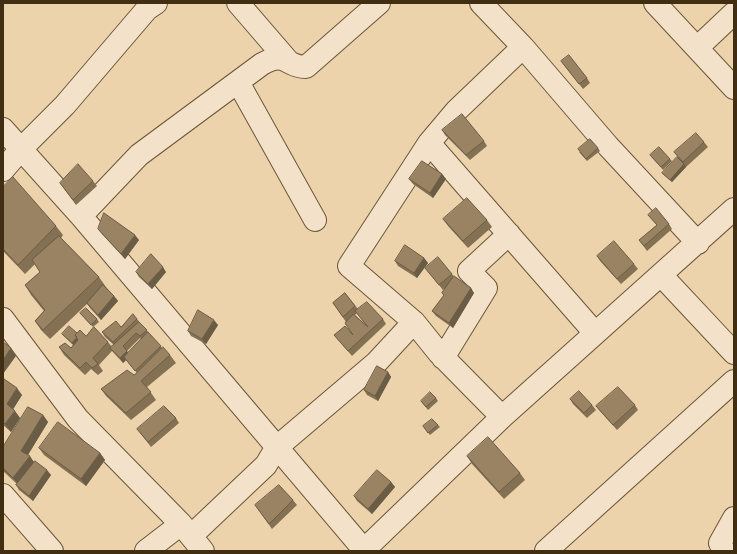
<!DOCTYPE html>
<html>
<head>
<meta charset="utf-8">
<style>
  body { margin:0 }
  #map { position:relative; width:737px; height:554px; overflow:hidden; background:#ecd3ac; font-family:"IM FELL Great Primer",serif }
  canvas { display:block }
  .frame { position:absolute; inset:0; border:4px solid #402d12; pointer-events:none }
</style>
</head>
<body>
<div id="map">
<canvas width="737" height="554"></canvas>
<div class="frame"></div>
</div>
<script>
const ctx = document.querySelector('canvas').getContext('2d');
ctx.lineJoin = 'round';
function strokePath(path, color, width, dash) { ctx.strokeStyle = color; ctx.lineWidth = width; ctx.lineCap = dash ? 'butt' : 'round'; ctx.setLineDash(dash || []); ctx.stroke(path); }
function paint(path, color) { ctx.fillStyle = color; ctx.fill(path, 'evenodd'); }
const minor = new Path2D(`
  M238,3L288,61
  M481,3L523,47L608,146L698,243
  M655,3L734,88
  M698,47L734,13
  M238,82L315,220
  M3,129L81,216L365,551
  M429,143L595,333
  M3,170L21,149L65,105L147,9L156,3
  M81,216L139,155L262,64C287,50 285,67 306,67L379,3
  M661,275L734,353
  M3,319L78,419L181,524L203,551
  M414,322L439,353L502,417
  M443,358L486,288L469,271L509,234
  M3,495L52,551
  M191,536L266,465L276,448L376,363L414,322L349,266L429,143L456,111L523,47
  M146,551L181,524
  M363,551L502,417L734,209
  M546,551L734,381
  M724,551L720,543L734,518`);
strokePath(minor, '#6b5638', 24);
strokePath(minor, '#f3e2c9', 22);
paint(new Path2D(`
  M561,61L587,78L590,83L583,89Z
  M442,130L484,141L487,146L470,160L445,135Z
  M704,142L708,147L686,167L672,182L664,175L662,173L682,162L674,152Z
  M598,148L600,151L587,161L579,152Z
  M650,155L670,159L672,161L663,170Z
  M442,174L446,179L433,198L413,184L409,179Z
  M93,181L97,186L76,205L60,183Z
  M3,187L56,226L63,235L61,238L99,277L106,287L114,296L118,301L101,320L90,308L87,304L50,339L41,330L35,321L44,311L31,295L25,285L40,272L35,264L25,274L3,251Z
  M648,215L669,224L672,229L647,251L639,240L657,225Z
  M443,219L487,220L492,227L468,248L448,226Z
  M98,229L139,240L125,259L102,234Z
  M597,256L634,264L638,269L621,284L600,261Z
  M424,258L428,263L417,278L398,266L395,261Z
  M425,268L452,274L454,277L474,293L453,328L436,316L432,311L444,296L442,293L446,287L443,290Z
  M136,272H166L152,289L139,277Z
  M345,293L358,309L383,319L386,324L352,356L334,335L352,333L346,322L333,303ZM357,313L359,316L366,325L355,315Z
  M80,313L97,319L99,322L93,327Z
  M137,319L141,324L162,348L170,355L176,363L147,387L156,400L131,420L106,396L101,389L134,375L137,373L126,360L123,363L112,351L99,365L103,371L98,375L91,369L85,375L64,355L59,347L71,348L73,345L62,334L77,333L108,342L112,347L114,345L105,337L102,332L121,327ZM140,338L141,339L128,353L127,351Z
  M218,325L206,344L191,336L188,331Z
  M388,372L391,377L378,401L367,395L364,390Z
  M3,380L22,395L13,409L20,418L11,432L3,425Z
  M436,398L438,401L428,410L421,401Z
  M570,399L592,405L596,410L587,418L573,404Z
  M635,405L638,410L617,430L600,411L596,406Z
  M43,415L48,422L28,455L34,462L51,475L33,501L19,490L16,485L17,484L3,471V447Z
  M176,418L179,423L151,447L137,429Z
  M438,425L440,427L430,435L423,426Z
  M39,448L100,453L105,460L86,486L44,455Z
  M467,456L520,473L525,480L504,499L472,464Z
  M391,482L395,487L372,514L357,501L354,496Z
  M293,500L297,505L272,529L255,505Z`), '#847154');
paint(new Path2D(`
  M684,164L686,167L672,182L670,180Z
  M442,174L446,179L433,198L430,193Z
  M135,235L139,240L125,259L121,254Z
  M424,258L428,263L417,278L414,273Z
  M163,267L166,272L152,289L148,284Z
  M471,288L474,293L453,328L449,323Z
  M114,296L118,301L101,320L98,315Z
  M214,320L218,325L206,344L202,339Z
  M79,335L80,337L74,346L72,343Z
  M11,348L16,356L3,374V360Z
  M127,351L130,356L124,357L126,360L123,363L120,358Z
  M388,372L391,377L378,401L375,396Z
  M17,388L22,395L12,411L7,404Z
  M15,411L20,418L11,432L5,424Z
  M43,415L48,422L26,458L21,451Z
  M100,453L105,460L86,486L81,479Z
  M30,456L35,464L19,485L13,478Z
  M47,470L51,475L33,501L29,496Z
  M391,482L395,487L372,514L368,509Z`), '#6b5c45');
const building = new Path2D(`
  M569,55L587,78L579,84L561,61Z
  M462,114L484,141L466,155L442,130Z
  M696,133L704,142L683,162L674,152Z
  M590,139L598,148L586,159L578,149Z
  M659,147L670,159L661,167L650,155Z
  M677,157L684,164L670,180L662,173Z
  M422,161L442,174L430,193L409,179Z
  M78,164L93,181L73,200L60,183Z
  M13,177L56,226L18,265L3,249V187Z
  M467,198L487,220L463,241L443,219Z
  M656,208L669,224L644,246L639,240L657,225L648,215Z
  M104,213L135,235L121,254L98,229Z
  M59,236L99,277L43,330L35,321L45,310L25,285L40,272L32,260Z
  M614,241L634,264L617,279L597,256Z
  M405,245L424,258L414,273L395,261Z
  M151,254L163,267L148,284L136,272Z
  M438,257L452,274L439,285L425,268Z
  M454,276L471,288L449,323L432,311L444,295L442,293Z
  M103,285L114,296L98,315L87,303Z
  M345,293L355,306L343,317L333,303Z
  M367,302L383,319L348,351L334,335L345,326L353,335L345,323L353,314L368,327L355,311Z
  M86,308L97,319L91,325L80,313Z
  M198,310L214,320L202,339L188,331Z
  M133,314L137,319L113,342L102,332L116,321L121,327Z
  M139,322L147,330L140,336L136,333L123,346L127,351L120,358L110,348Z
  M69,326L77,333L75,335L77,337L72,343L62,334Z
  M94,327L108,342L93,358L98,364L92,368L86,362L80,368L59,347L65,343L71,348L78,340L75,335L80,330L86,336Z
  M148,332L161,346L135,371L124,357Z
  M3,342L11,348L3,360Z
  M163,347L170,355L141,381L151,392L126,413L101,389L127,370L134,375Z
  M377,366L388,372L375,396L364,390Z
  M4,379L17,388L7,404L15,411L5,424L3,422V380Z
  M618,387L635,405L613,425L596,406Z
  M579,391L592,405L584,413L570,399Z
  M430,392L436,398L426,407L421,401Z
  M164,406L176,418L148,442L137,429Z
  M28,407L43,415L21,451L30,456L13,478L3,468V447Z
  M432,419L438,425L428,433L423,426Z
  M58,422L100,453L81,479L39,448Z
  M488,437L520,473L499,492L467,456Z
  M35,461L47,470L29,496L16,485Z
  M377,470L391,482L368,509L354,496Z
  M279,485L293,500L269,524L255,505Z`);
paint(building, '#998362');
strokePath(building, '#6b5c45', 1);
</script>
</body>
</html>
